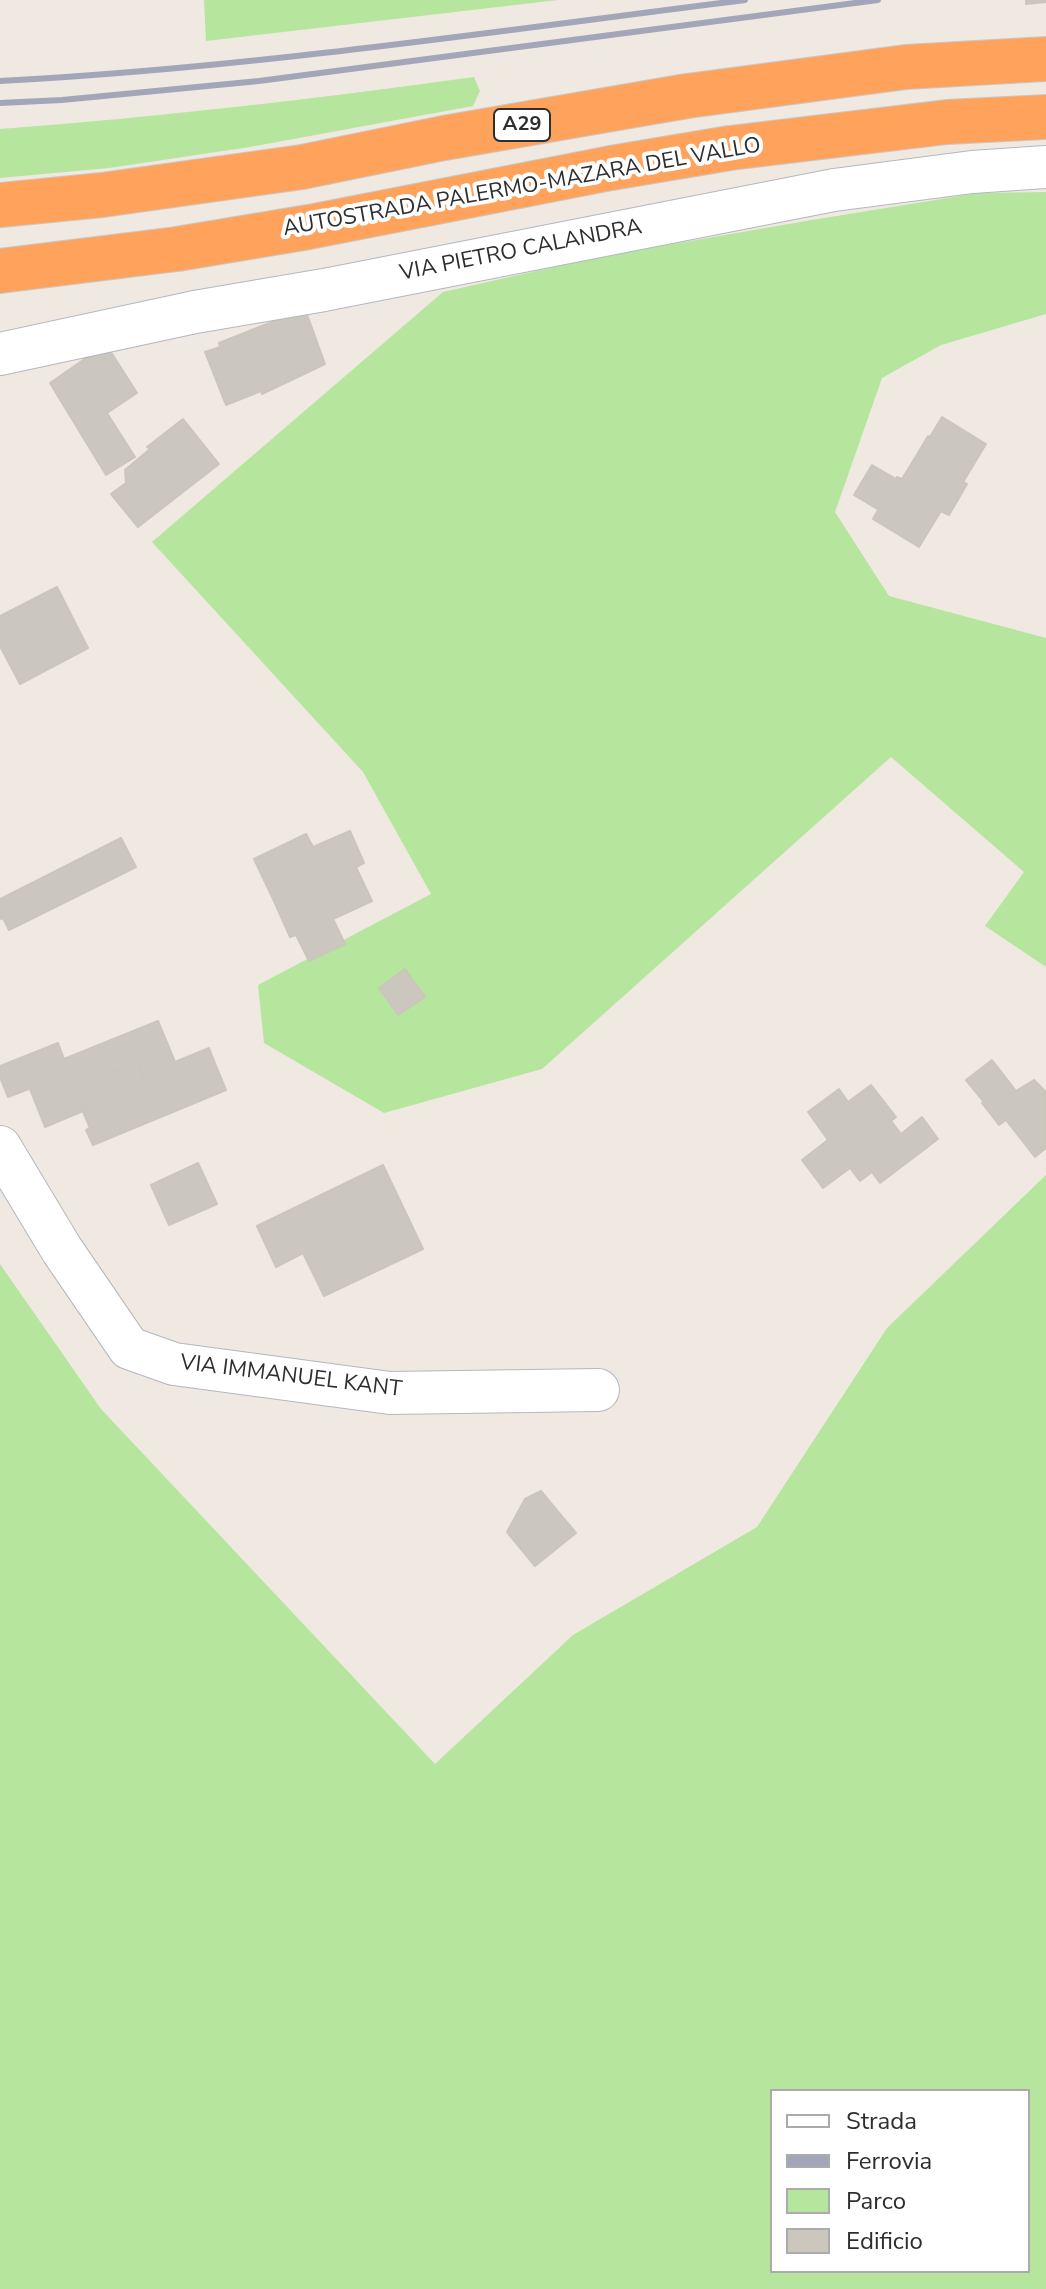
<!DOCTYPE html>
<html>
<head>
<meta charset="utf-8">
<style>
  body { margin:0 }
  #map { position:relative; width:1046px; height:2289px; overflow:hidden; background:#efe9e1; font-family:"Nunito Sans",sans-serif }
  canvas { display:block }
  .legend { position:absolute; left:770px; top:2089px; width:260px; height:184px; box-sizing:border-box; background:#fff; border:2px solid #ababab; margin:0; padding:10px 14px; list-style:none; font-size:24px; color:#2e2e2e }
  .legend li { display:flex; align-items:center; gap:16px; height:40px }
  .legend b { width:40px; border:2px solid #ababab }
</style>
</head>
<body>
<div id="map">
<canvas width="1046" height="2289"></canvas>
<ul class="legend">
<li><b style="height:10px;background:#fff"></b>Strada</li>
<li><b style="height:10px;background:#a3a6b8"></b>Ferrovia</li>
<li><b style="height:22px;background:#b6e59e"></b>Parco</li>
<li><b style="height:22px;background:#cbc7bf"></b>Edificio</li>
</ul>
</div>
<script>
const ctx = document.querySelector('canvas').getContext('2d');
ctx.lineJoin = 'round';
function paint(path, color) { ctx.fillStyle = color; ctx.fill(path, 'evenodd'); }
function strokePath(path, color, width, dash) { ctx.strokeStyle = color; ctx.lineWidth = width; ctx.lineCap = dash ? 'butt' : 'round'; ctx.setLineDash(dash || []); ctx.stroke(path); }
function write(font, color, halo, rows, align = 'center') {
  ctx.font = font + ' "Nunito Sans",sans-serif'; ctx.lineWidth = 8; ctx.setLineDash([]); ctx.textBaseline = 'middle'; ctx.strokeStyle = halo; ctx.fillStyle = color; for (const [text, x, y, turn = 0] of rows) {
    ctx.save(); ctx.translate(x, y); ctx.rotate((+turn || 0) * Math.PI / 180); ctx.textAlign = isNaN(turn) ? turn : align; if (halo) ctx.strokeText(text, 0, 0); ctx.fillText(text, 0, 0); ctx.restore();
  }
}
paint(new Path2D(`
  M204,0H558L206,41Z
  M474,77L480,91L473,106L250,147L109,168L0,178V129C159,117 316,99 474,77Z
  M1046,192V314L941,345L882,378L835,512L889,596L1046,638V967L985,926L1024,872L891,757L542,1069L384,1113L264,1043L258,985L431,894L363,772L152,542L443,292L603,256L806,221L978,193Z
  M1046,1175V2289H0V1264L101,1409L435,1764L573,1635L757,1527L887,1328ZM772,2091H1028V2271H772Z`), '#b6e59e');
const building = new Path2D(`
  M1026,0H1046V2L1026,4Z
  M305,309L325,364L262,394L261,391L226,405L205,352L220,347L219,343Z
  M109,349L137,393L107,413L135,457L106,475L50,383L86,358Z
  M942,417L986,444L974,464L930,437Z
  M183,419L219,464L138,527L111,494L126,483L125,470L150,449L147,447Z
  M928,436L974,464L963,482L918,453Z
  M918,453L967,484L949,515L941,511L919,547L873,519L897,477L902,479Z
  M872,465L896,479L879,510L854,495Z
  M57,587L88,648L20,684L0,646V616Z
  M350,831L364,863L356,867L353,861L274,901L254,859L306,834L313,847Z
  M121,838L136,867L9,930L3,918L0,919V899Z
  M353,861L372,901L333,919L345,944L309,961L296,935L290,937L274,901Z
  M405,969L425,997L398,1015L379,988Z
  M158,1021L175,1062L209,1048L216,1066L152,1093L138,1062L99,1077L93,1064L8,1097L0,1077V1066L58,1043L64,1059Z
  M992,1060L1016,1091L1011,1094L1004,1086L984,1102L966,1080Z
  M138,1062L145,1081L81,1107L83,1111L45,1127L30,1089L93,1064L99,1077Z
  M216,1066L226,1090L93,1145L86,1130L90,1128L81,1107L146,1080L152,1093Z
  M1034,1080L1046,1092V1148L1035,1157L1006,1120L999,1125L982,1103L1004,1086L1011,1094Z
  M871,1085L896,1117L891,1121L876,1101L840,1129L872,1172L860,1181L850,1168L823,1188L802,1160L828,1140L808,1112L839,1089L848,1102Z
  M876,1101L901,1134L922,1117L938,1139L880,1183L840,1129Z
  M198,1163L217,1204L169,1225L151,1185Z
  M383,1165L423,1249L324,1296L303,1253L276,1267L257,1226Z
  M541,1491L555,1508L516,1543L507,1532L525,1499Z
  M555,1508L576,1533L535,1566L516,1543Z`);
paint(building, '#cbc7bf');
strokePath(building, '#cbc5ba', 2);
const minor = new Path2D(`
  M0,354L195,312L324,290L834,190L972,172L1046,167
  M0,1147L62,1250L129,1348L174,1364L390,1393L598,1390`);
const highway = new Path2D(`
  M0,205L102,195L302,167L444,138L687,96L906,67L1046,59
  M0,271L177,249L309,227L611,168L730,148L947,122L1046,117`);
strokePath(minor, '#b4b7c1', 44);
strokePath(highway, '#c9c9c9', 46);
strokePath(minor, '#fff', 42);
strokePath(highway, '#ffa35c', 44);
strokePath(new Path2D(`
  M0,81C249,68 497,31 745,0
  M0,103L62,100L259,81L878,0`), '#a3a6b8', 6);
for (const [x, y, w] of [
  [522,125,56]
]) { const box = new Path2D(); box.roundRect(x - w / 2, y - 16, w, 32, 6); ctx.fillStyle = '#fff'; ctx.fill(box); strokePath(box, '#2e2e2e', 2); }
write('bold 20px', '#2e2e2e', null, [
  ["A29",522,125]
]);
write('22px', '#2e2e2e', '#fff', [
  ["AUTOSTRADA PALERMO-MAZARA DEL VALLO",522,188,-10],
  ["VIA PIETRO CALANDRA",521,251,-11],
  ["VIA IMMANUEL KANT",291,1377,7]
]);
</script>
</body>
</html>
